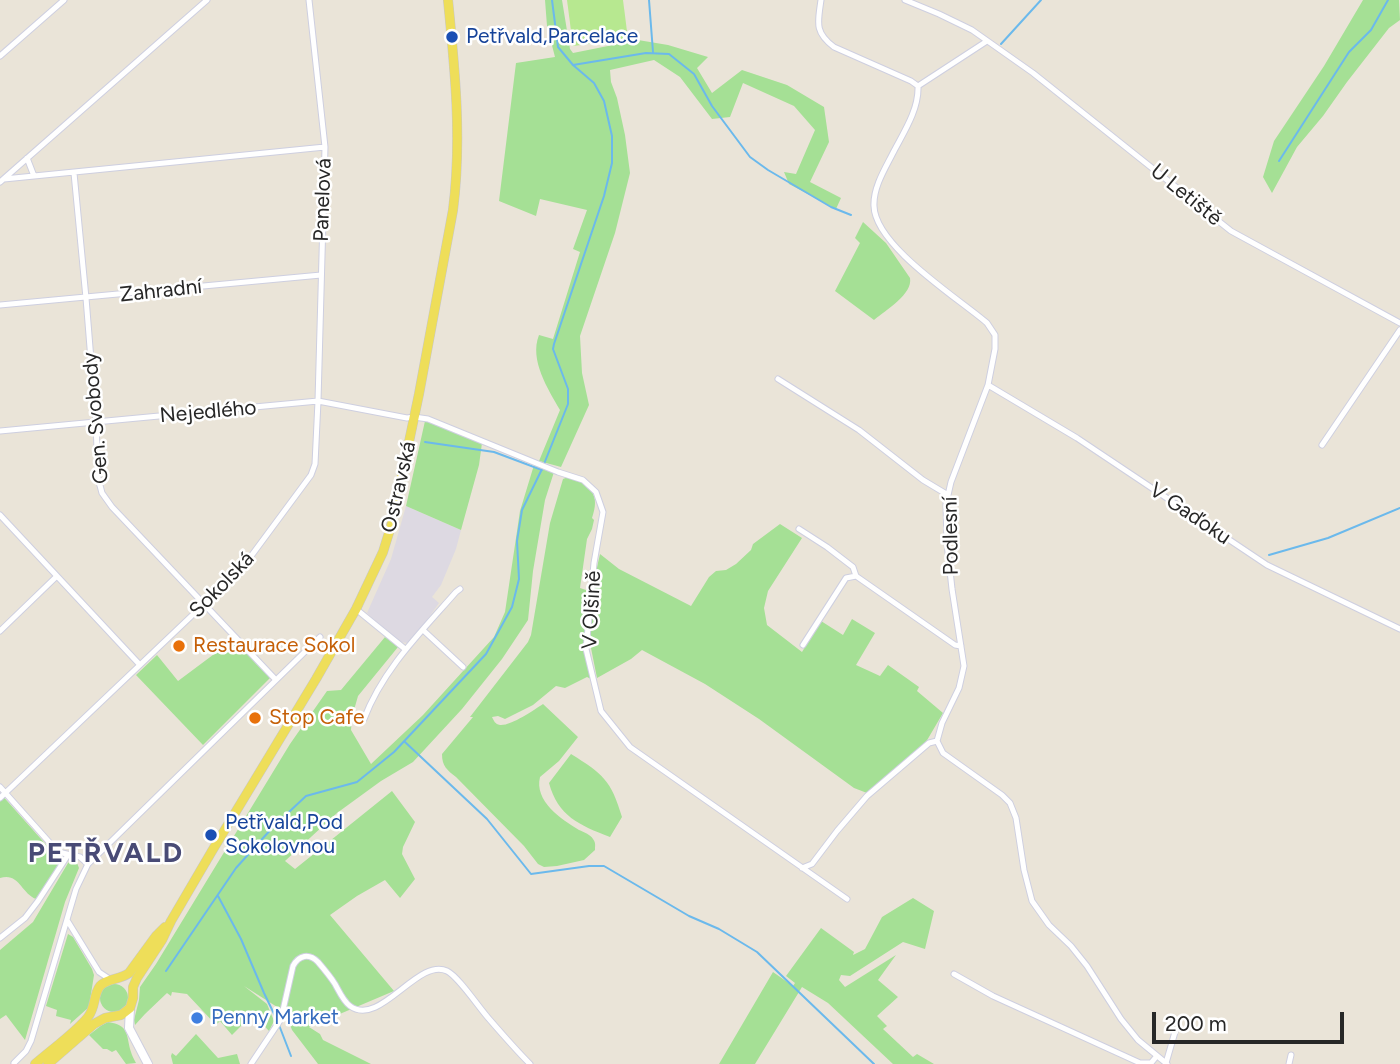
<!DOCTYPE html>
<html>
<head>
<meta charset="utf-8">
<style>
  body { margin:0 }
  #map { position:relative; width:1400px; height:1064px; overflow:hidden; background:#eae4d8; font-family:Figtree,sans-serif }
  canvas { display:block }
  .scale { position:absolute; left:1152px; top:1012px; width:192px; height:32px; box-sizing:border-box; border:4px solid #272727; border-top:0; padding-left:9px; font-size:21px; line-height:24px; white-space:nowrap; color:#272727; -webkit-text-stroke:5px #fff; paint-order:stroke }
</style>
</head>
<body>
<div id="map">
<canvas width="1400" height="1064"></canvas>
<div class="scale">200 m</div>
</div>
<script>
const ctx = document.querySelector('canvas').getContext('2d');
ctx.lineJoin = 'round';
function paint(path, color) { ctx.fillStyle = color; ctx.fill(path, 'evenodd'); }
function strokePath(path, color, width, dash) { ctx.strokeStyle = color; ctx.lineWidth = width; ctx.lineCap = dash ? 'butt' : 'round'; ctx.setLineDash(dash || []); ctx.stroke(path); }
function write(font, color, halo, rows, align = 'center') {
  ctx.font = font + ' Figtree,sans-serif'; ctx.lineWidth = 5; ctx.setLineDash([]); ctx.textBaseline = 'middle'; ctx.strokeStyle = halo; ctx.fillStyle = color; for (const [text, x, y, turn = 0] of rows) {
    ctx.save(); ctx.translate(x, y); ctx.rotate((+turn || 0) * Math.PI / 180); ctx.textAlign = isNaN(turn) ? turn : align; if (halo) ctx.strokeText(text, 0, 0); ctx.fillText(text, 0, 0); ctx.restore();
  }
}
paint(new Path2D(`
  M406,506L461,530L456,549L441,585L432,597L439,603L422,627L408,643L399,642L367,613L391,559Z`), '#ddd9e2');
paint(new Path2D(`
  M545,0H562L570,49L573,53L638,40L668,45L708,57L697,68L712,93L742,70L787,85L824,107L829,142L810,182L841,198L836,209L789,184L784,172L796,174L815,130L794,106L743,83L730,117L712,119L680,77L654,60L610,70L611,82L617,98L625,135L630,173L615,233L580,336L582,373L589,405L561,467L539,461L560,410C548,389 529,360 539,335L553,339L580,252L573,249L587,210L540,199L536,216L499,201L516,63L555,57L547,26Z
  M1363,0H1399L1400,20L1389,28L1347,82L1323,116L1297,147L1272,193L1263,177L1274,141L1324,66Z
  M863,222L886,243L910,278C913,294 886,310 874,320L835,291L860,243L855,238Z
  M425,421L482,443L479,465L461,530L406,506Z
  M534,465L554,472L545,500L533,571L528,620L502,659L462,709L413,762L381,781L337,813L285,861L295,869L392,791L415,822L403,847L402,854L415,879L400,898L385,880L357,896L330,915L394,991L309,1027L320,1034L323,1040L371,1064H318L292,1030L285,1012L244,986L267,1004L274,1021L269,1031L253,1014L232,1035L220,1021L216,1025L187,994L172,992L171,996L167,993L145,1014L135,1025L134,1020L139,1000L140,987L156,964L290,744L327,691L341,690L385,637L398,647L358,696L352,717L351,730L371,764L423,715L494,637L505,612L520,511Z
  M571,476C592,487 600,495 592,518L594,520L592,529L587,539L580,588L586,590C587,600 584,609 584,618C585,639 589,660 593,680L587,677L565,688L556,686L533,705L505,719L498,716L492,717C494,721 495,724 500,725C511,726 534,710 543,704L578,737L559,761L540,777C534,801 561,819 579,830C584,832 591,835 593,839C596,843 595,845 595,850L584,860L557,866L544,867L538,864L524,846L456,777C447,770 442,766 442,754L473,717H470L528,642L531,635L550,523L563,479Z
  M780,524L802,538L768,591L764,608L767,625L802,652L821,621L843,635L852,619L875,633L856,665L880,676L888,665L919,687L917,691L943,713L926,742L867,793L854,788L759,719L705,684L642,650L631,659L597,678L591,648L590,598L600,554L619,569L691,606L709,577L716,571L726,570L736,564L751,550L753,544Z
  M233,640L270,678L203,745L136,675L157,655L178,681Z
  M571,754C603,774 611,780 622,817L610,837C579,825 558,816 549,783Z
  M0,793L58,858L59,863L40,896L36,899C21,893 19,872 0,878Z
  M73,860L77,863L79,868L65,902L25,1040L6,1015L0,1019V950L33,922L68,863Z
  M913,898L934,911L925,949L903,942L850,976L841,975L839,980L845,987L896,955L878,980L898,997L877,1016L887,1026L883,1029L913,1057L917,1054L934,1064H893L828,1003L802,987L755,1064H719L773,972L793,986L795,983L786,976L821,928L854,952L853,955L865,949L882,917Z
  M68,934L73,937L92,969L94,975L89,1007L70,1024L71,1020L56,1016L57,1010L46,1006Z
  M100 998a14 14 0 1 1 28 0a14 14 0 1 1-28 0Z
  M108,1022C130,1025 126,1036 131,1052C132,1056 134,1059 136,1063L126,1064L116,1050L112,1052L107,1049H103L89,1035L102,1025Z
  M196,1034L218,1058L237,1054L240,1064H173L171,1056L172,1053L176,1056Z`), '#a5e095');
paint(new Path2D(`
  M567,0H623L628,39L573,46Z`), '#b7e890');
strokePath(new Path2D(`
  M649,0L653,52
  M1001,44L1041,0
  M573,65L646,53L669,54L694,74L712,106L750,157L768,170L831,207L851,215
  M1279,161L1349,52L1371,30L1388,0
  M425,442L494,452L542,470
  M544,464L568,404V389L553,349L554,344L604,196L612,163V136L604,101L594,83L573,65L558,47L552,0
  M1269,555L1328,538L1400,508
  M405,742L487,819L531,874L589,866H604L689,916L719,929L757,952L874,1064
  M218,896L241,939L264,993L277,1020
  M166,971L236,868L273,827L306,796L357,782L394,752L486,654L512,607L519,579L517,541L522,510L542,469
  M279,1025L291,1056`), '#6bb9ec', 2);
const street = new Path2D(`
  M821,0C818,22 814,32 834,47L911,81L918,86C919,109 904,132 894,151C886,167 873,187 874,206C875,246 958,298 987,323L995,335V349L988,385L951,482L946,504L947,543L952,589L964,666L959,688L942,723L937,741L943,753L1002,795L1010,803L1016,818L1024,870L1032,901L1049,925L1071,946L1087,966L1121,1019L1138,1040L1167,1064
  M905,0L939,14L972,30L1033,73L1231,231L1400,323
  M0,56L64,0
  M918,86L987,41
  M27,158L34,176
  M74,173L86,298L96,422L98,478L102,493L112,507L276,680
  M4,179L325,147
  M0,182L207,0
  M0,305L321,275
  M778,379L859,430L923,480L948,495
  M988,385L1077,438L1267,565L1400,629
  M0,431L318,401L407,418L414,417L428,419L558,472L583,480L596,492L603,512L594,563L586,649L601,711L630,747L847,899
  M1322,445L1400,330
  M0,515L140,665
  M799,529L827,547L853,567L856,576
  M356,609L405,649
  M423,630L463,667
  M0,631L57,576
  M803,645L846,578L856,576L955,645L961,646
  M364,719C383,669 421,632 456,592L460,589
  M0,787L58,852L80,857L88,864
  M0,798L243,567L311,475L315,464L318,401L325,147L309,0
  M802,868L812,864L837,831L867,796L929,743L937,741
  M67,920L99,972L111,980
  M0,938L25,918L38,901L68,855
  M954,974L993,996L1140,1063H1151L1156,1057
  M14,1063L26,1051L31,1041L76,889L88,864L320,637
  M1166,1063L1175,1032
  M251,1064L281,1019L293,966C299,955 309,953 318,962C324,969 330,976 335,984C339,991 343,1001 350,1006C380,1028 418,957 447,971C459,977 479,1008 490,1020C503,1035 516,1050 530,1064
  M1289,1064L1291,1055`);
const secondary = new Path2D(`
  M130,1008L129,1028L148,1064`);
const primary = new Path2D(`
  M35,1064C51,1050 76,1032 88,1017C96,1007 93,995 100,986C107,978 120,980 129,973L156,936L165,927
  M48,1064L94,1024L105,1018L121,1015L130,1008L133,998V987L137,978L162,940L171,921L212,851L316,679L356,609L383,552L392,523L419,394L453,210C462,140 455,70 448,0`);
strokePath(street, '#cecfe0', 7);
strokePath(secondary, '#cecfe0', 10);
strokePath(primary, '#c7c7c7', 10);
strokePath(street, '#fff', 5);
strokePath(secondary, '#fff', 8);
strokePath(primary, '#eede59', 9);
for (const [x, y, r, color] of [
  [452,37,7,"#1a4fb4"],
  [179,646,7,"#e8710a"],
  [255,718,7,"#e8710a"],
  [211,835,7,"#1a4fb4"],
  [197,1018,7,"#3f7fe0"]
]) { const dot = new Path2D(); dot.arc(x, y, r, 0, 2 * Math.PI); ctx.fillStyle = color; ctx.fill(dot); strokePath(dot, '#fff', 2.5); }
write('21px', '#164399', '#fff', [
  ["Petřvald,Parcelace",466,37],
  ["Petřvald,Pod",225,823],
  ["Sokolovnou",225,847]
], 'left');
write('21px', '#272727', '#fff', [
  ["U Letiště",1186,195,39],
  ["Panelová",323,200,-88],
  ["Zahradní",161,291,-6],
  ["Nejedlého",208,412,-5],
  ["Gen. Svobody",96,418,-95],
  ["Ostravská",399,487,-77],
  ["V Gaďoku",1190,514,34],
  ["Podlesní",951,536,-91],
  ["Sokolská",222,585,-46],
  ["V Olšině",592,610,-87]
]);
write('21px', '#c56008', '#fff', [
  ["Restaurace Sokol",193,646],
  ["Stop Cafe",269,718]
], 'left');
write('21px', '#366cbe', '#fff', [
  ["Penny Market",211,1018]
], 'left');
ctx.letterSpacing = '2px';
write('bold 28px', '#494b76', '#fff', [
  ["PETŘVALD",106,854]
]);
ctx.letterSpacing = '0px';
</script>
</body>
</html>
